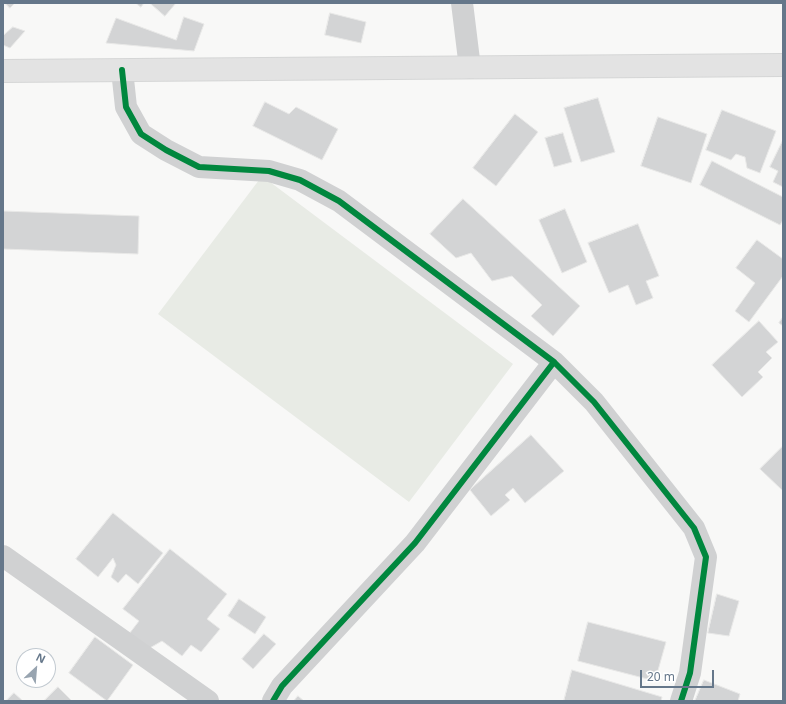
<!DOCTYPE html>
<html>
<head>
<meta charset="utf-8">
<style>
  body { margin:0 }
  #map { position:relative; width:786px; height:704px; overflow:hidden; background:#f8f8f7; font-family:"Noto Sans",sans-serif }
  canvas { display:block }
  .frame { position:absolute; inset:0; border:4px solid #65778a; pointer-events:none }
  .north { position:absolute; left:16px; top:648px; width:40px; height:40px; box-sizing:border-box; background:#fff; border:1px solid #c1c9d0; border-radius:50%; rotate:26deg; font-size:11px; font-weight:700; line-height:16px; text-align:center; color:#65778a }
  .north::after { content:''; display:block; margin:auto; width:14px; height:18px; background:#98a4b0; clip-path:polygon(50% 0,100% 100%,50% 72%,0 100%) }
  .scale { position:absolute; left:640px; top:670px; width:74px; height:18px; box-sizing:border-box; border:2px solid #65778a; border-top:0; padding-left:5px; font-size:12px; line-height:14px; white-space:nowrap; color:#65778a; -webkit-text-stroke:3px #fff; paint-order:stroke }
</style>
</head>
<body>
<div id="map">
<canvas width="786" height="704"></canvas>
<div class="frame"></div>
<div class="north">N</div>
<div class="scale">20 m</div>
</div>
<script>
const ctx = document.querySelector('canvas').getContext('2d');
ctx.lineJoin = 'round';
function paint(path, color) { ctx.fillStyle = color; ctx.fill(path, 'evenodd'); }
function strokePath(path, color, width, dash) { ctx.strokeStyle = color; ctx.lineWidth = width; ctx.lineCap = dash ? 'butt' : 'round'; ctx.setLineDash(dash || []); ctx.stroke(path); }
paint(new Path2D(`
  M262,176L513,364L409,502L158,314Z`), '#e8ebe5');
const building = new Path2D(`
  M5,3H15L10,8Z
  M136,3H144L141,7Z
  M150,3H176L165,16Z
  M330,13L366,22L361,43L325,35Z
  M184,17L204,24L194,51L106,43L116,18L176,40Z
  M13,27L25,31L10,48L3,45V36Z
  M598,98L615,152L581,162L564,108Z
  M265,102L289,114L296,107L338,129L322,160L253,126Z
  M722,110L776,131L760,173L747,168L745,157L736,154L731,160L706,150Z
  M515,114L538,132L496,186L473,168Z
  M658,117L707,134L691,183L641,166Z
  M563,133L572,162L554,167L545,138Z
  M783,140V187L773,182L778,171L770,167Z
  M712,161L783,197V220L780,225L700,185Z
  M463,199L580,306L553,336L531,316L542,305L512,276L492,281L471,253L456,258L430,234Z
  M565,209L587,262L562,273L539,220Z
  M3,211L139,216L138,254L3,249Z
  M638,224L659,276L646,281L653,298L636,305L628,285L609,293L588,243Z
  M757,240L783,259V276L749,322L735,311L755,283L736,268Z
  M783,317V326L779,323Z
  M759,321L778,342L766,352L772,358L758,372L763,377L742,397L712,365Z
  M531,435L564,471L525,503L513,488L505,495L510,500L491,516L470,490Z
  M783,446V491L760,469Z
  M113,513L163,553L138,584L126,574L118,583L111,577L116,565L113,558L98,577L76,559Z
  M170,549L227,594L207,619L220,629L201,652L191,645L182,656L162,641L148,649L129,634L139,621L123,609Z
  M717,594L739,601L729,636L708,633Z
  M239,599L266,617L255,634L228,616Z
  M588,622L666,642L655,681L578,661Z
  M264,634L276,644L253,669L242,659Z
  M95,637L133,665L107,701L69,673Z
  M572,670L662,697L661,701H564Z
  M704,680L740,694L738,701H695Z
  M58,687L72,701H44Z
  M14,693L23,701H6Z
  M298,696L304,701H294Z`);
paint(building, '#d3d4d5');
strokePath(building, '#e8e8e7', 1);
const major = new Path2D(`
  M3,71L783,65`);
strokePath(major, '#d5d6d6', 24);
strokePath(new Path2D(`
  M462,3L470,68
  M122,70L126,107L141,134L166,150L199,167L269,171L300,180L339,201L554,362L594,402L694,528L706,557L690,673L681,701
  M3,556L208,701
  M273,701L282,686L415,543L554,362`), '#d0d1d2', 22);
strokePath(major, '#e3e3e3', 22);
strokePath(new Path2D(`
  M122,70L126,107L141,134L166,150L199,167L269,171L300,180L339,201L554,362L594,402L694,528L706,557L690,673L681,701
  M273,701L282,686L415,543L554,362`), '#00873e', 6);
</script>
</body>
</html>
